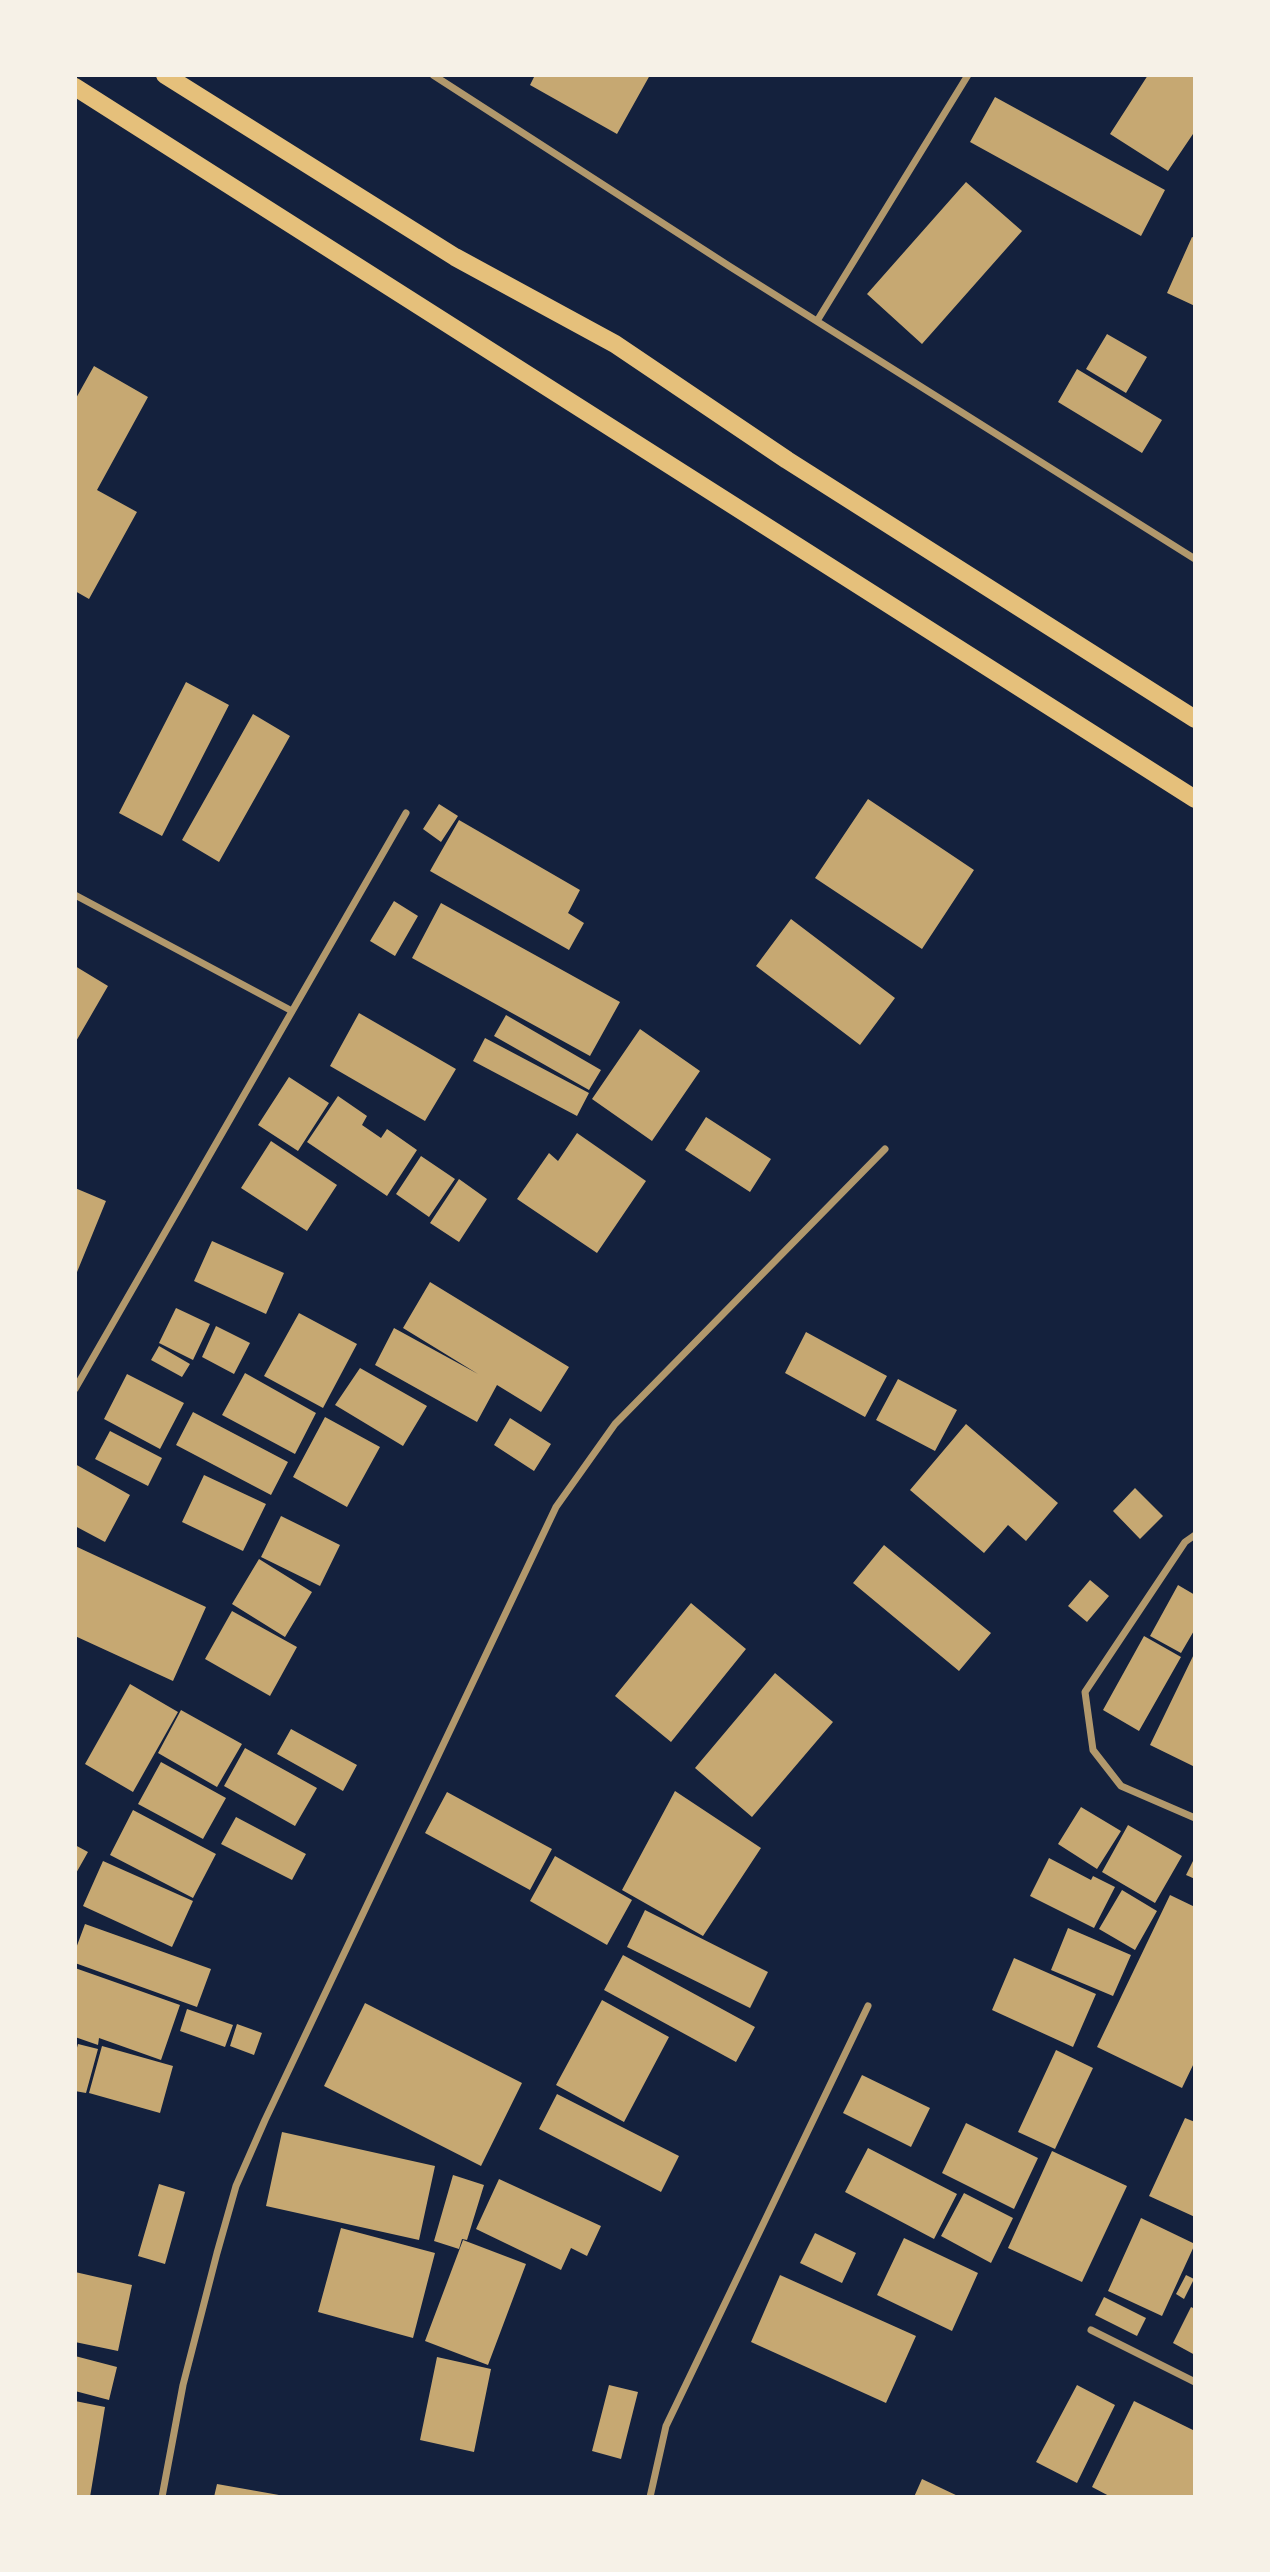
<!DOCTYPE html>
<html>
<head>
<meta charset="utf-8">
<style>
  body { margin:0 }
  #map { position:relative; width:1270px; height:2572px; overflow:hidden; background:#14213d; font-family:"Noto Sans",sans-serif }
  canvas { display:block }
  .frame { position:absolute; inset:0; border:77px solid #f6f1e7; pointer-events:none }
</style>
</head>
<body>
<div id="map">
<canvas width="1270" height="2572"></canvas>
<div class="frame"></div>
</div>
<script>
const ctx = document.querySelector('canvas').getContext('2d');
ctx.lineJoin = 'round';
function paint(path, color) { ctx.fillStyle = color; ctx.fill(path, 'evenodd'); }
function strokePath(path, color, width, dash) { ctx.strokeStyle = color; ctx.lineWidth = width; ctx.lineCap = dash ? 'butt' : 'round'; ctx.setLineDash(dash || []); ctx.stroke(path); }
paint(new Path2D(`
  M535,75H650L617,134L530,85Z
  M1148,75H1195V131L1168,171L1110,134Z
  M995,97L1165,190L1141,236L970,142Z
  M966,182L1022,231L922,344L867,294Z
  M1192,237L1195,238V306L1167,293Z
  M1107,334L1147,357L1126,393L1086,369Z
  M94,366L148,397L97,490L137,512L89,599L75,591V400Z
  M1077,369L1162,420L1142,453L1058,402Z
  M186,682L229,705L162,836L119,813Z
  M253,714L290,736L219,862L182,840Z
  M868,799L974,870L922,949L815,878Z
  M439,804L458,816L441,842L423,829Z
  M459,820L580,890L568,913L584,923L569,950L430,871Z
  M394,901L418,916L395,956L370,941Z
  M441,903L620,1002L590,1056L412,958Z
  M791,919L895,998L860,1045L756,966Z
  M75,966L108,986L75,1043Z
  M359,1013L456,1069L425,1121L330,1066Z
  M506,1015L601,1070L589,1090L494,1036Z
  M640,1029L700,1071L652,1141L592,1099Z
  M485,1038L589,1093L577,1116L473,1061Z
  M289,1077L329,1103L298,1151L258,1125Z
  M338,1096L367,1116L362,1125L381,1138L387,1129L417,1150L387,1196L307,1142Z
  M706,1117L771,1159L750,1192L685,1150Z
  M577,1133L646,1181L597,1253L517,1199L549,1153L558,1161Z
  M271,1141L337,1185L307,1231L241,1188Z
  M421,1156L455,1179L429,1217L396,1194Z
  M459,1179L487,1199L459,1242L430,1223Z
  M75,1188L106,1201L75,1277Z
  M212,1241L284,1273L266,1314L194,1281Z
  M430,1282L569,1367L541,1412L497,1385L477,1422L375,1365L394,1328L478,1374L403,1328Z
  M176,1308L210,1324L193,1360L159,1343Z
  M299,1313L357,1344L323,1408L264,1376Z
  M216,1326L250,1343L234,1374L202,1357Z
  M806,1332L887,1376L865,1417L785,1373Z
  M159,1346L190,1364L182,1377L151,1360Z
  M360,1368L427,1406L403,1446L335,1405Z
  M245,1373L316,1413L295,1454L222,1415Z
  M127,1374L184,1403L160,1449L104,1419Z
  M898,1379L957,1410L935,1451L876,1420Z
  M193,1412L288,1462L271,1495L176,1445Z
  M325,1417L380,1447L347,1507L293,1477Z
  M510,1418L551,1444L534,1471L494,1445Z
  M966,1424L1058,1503L1026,1541L1008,1525L984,1553L910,1490Z
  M110,1431L162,1458L148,1486L95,1459Z
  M75,1464L130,1495L105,1542L75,1526Z
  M204,1475L266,1504L243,1551L182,1522Z
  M1135,1488L1163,1516L1140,1539L1113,1511Z
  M281,1516L340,1545L320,1586L261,1557Z
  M884,1545L991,1633L959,1671L853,1583Z
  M75,1546L206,1607L173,1681L75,1636Z
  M259,1559L312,1592L285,1637L232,1604Z
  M1090,1580L1109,1596L1087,1622L1068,1606Z
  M1178,1585L1195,1595V1629L1181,1653L1150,1636Z
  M691,1603L746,1649L671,1742L615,1696Z
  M232,1611L297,1647L270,1696L205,1659Z
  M1144,1636L1181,1657L1139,1731L1103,1710Z
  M1195,1652V1767L1150,1745Z
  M775,1673L833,1722L752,1817L695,1768Z
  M130,1684L178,1712L133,1792L85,1764Z
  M181,1710L242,1744L217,1787L158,1753Z
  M291,1729L357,1765L343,1791L277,1754Z
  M245,1748L317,1788L295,1826L224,1786Z
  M161,1762L226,1798L203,1839L138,1804Z
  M675,1791L761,1848L703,1936L622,1890Z
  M447,1792L552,1849L530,1890L425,1833Z
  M1081,1807L1121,1831L1097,1869L1058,1844Z
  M133,1810L216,1854L193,1898L110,1855Z
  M236,1817L306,1854L292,1880L221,1844Z
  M1128,1825L1182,1856L1155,1903L1102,1872Z
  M75,1845L88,1852L75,1875Z
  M555,1856L632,1900L607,1945L530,1901Z
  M1195,1857V1879L1186,1875Z
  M1049,1858L1091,1880L1093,1876L1115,1887L1094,1928L1030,1896Z
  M103,1861L193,1901L172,1947L83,1906Z
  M1122,1890L1157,1911L1135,1950L1099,1929Z
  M1170,1895L1195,1907V2061L1182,2088L1097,2047Z
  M645,1910L768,1972L750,2008L627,1947Z
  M85,1924L211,1969L197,2007L75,1963V1951Z
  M1068,1928L1131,1955L1113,1996L1051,1970Z
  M623,1955L755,2027L736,2062L604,1990Z
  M1014,1958L1096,1994L1073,2047L992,2010Z
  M75,1968L180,2005L161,2060L99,2038L98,2045L75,2037Z
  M602,2000L669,2037L624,2122L556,2085Z
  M365,2003L522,2083L481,2166L324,2086Z
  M187,2009L233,2025L225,2047L180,2031Z
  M237,2024L262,2033L254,2055L230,2046Z
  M78,2044L98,2049L86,2093L75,2091V2055Z
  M102,2046L173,2066L160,2113L89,2093Z
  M1056,2050L1093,2068L1055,2149L1018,2132Z
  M862,2075L930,2108L911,2147L843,2113Z
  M557,2094L679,2156L661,2192L539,2129Z
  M1185,2118L1195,2122V2217L1149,2196Z
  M966,2123L1038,2158L1014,2209L942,2173Z
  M282,2132L435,2166L419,2240L266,2206Z
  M868,2148L957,2194L934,2239L845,2192Z
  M1052,2151L1127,2186L1082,2282L1008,2248Z
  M453,2175L484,2185L467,2240L462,2239L459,2249L434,2241Z
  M499,2179L601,2226L587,2256L571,2248L561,2270L476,2229Z
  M159,2184L185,2192L165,2264L138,2256Z
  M964,2193L1013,2218L991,2263L941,2236Z
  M1141,2218L1195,2244L1162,2316L1108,2291Z
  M341,2228L435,2253L413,2338L318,2312Z
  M815,2233L856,2253L842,2283L800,2263Z
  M904,2238L978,2273L952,2331L877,2295Z
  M463,2240L526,2264L488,2365L425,2341Z
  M75,2272L132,2285L118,2351L75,2342Z
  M780,2275L916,2336L886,2403L751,2342Z
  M1186,2275L1194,2279L1184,2299L1176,2294Z
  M1104,2297L1146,2318L1137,2336L1095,2315Z
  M1191,2307L1195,2309V2355L1173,2343Z
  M75,2356L117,2367L109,2400L75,2391Z
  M437,2357L491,2369L474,2452L420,2440Z
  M609,2385L638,2392L621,2459L592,2451Z
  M1077,2385L1115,2405L1077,2483L1036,2462Z
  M75,2401L105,2407L90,2497H75Z
  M1134,2401L1195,2431V2497H1111L1092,2487Z
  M922,2479L960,2497H914Z
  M217,2484L279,2495V2497H214Z`), '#c6a872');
strokePath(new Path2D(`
  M433,75L729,266L1195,559
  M817,321L968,75
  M75,895L292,1011
  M75,1389L406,813
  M1195,1535L1185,1542L1085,1692L1093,1750L1121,1786L1195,1818
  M1091,2330L1195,2382
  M162,2497L183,2385L217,2253L236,2186L265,2120L556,1507L615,1424L885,1149
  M650,2497L666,2426L868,2006`), '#b1986c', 7);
strokePath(new Path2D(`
  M165,75L455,257L615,344L787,460L1195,719
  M75,87L1195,799`), '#e5c07b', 18);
</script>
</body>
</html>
